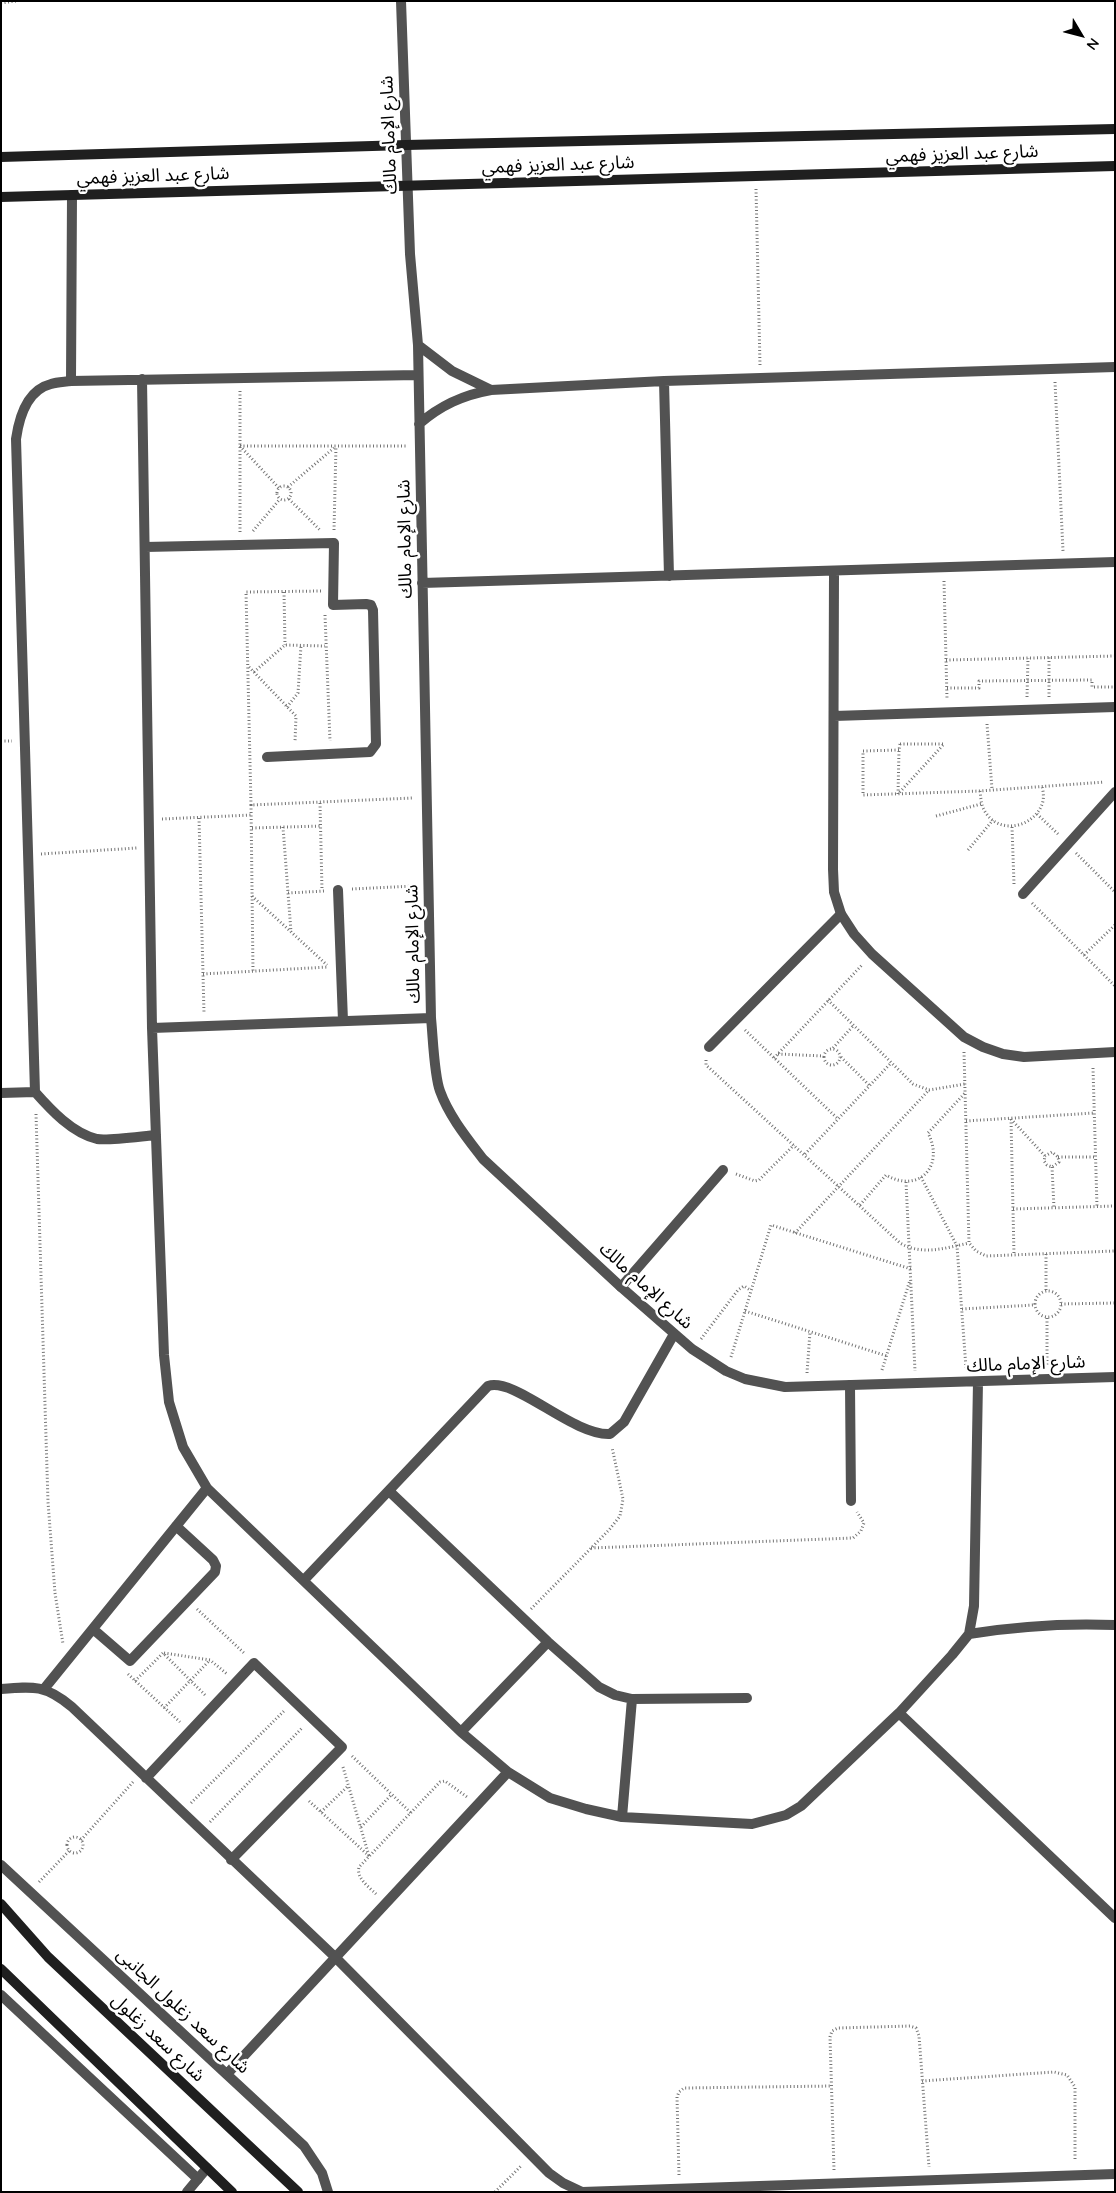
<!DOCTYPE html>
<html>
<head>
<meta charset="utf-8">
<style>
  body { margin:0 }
  #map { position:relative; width:1116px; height:2193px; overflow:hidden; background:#fff; font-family:Quicksand,sans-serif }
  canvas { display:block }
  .frame { position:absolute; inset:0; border:2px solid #000; pointer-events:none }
  .north { position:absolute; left:1056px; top:10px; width:50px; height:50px; -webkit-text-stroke:4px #fff; paint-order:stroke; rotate:127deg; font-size:14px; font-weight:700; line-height:20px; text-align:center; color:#000 }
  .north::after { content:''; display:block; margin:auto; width:18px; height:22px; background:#000; clip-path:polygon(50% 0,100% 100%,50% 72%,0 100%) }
</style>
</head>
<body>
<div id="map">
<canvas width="1116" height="2193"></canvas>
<div class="frame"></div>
<div class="north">N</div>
</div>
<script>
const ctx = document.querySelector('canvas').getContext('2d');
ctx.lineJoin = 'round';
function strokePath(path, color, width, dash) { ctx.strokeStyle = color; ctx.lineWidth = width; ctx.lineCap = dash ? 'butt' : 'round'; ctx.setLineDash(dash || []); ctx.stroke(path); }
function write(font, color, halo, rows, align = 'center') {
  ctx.font = font + ' Quicksand,"Noto Sans Arabic",sans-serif'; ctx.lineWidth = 5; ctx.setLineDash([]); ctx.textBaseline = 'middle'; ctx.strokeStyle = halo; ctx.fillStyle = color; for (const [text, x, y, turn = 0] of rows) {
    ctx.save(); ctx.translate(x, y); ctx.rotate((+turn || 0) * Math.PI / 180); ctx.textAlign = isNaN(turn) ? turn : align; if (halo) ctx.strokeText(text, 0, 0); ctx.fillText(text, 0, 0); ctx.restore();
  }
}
strokePath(new Path2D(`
  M1,3L16,1
  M756,189L760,365
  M1055,382L1063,551
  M240,446H407
  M240,446L279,488
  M277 493a7 7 0 1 1 14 0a7 7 0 1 1-14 0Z
  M288,487L335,447
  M289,499L320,530
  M334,530L336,446
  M253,531L280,499
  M240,532V391
  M944,581L947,699
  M321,591L246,592L251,805L413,798
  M284,592L285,645
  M325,615L330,741
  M946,660L1115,656
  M249,667L296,716L295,742
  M254,672L285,645L325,646
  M947,688H979V681L1092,680V687H1115
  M1027,697L1028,658
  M1049,697V657
  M287,707L298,693L301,645
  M987,724L992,789
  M1,741H12
  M900,744H944L898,794L899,750Z
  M899,750L863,751V795L980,791L1104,782
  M980,791C981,799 981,806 986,813C1001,836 1037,826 1043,801C1044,796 1043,790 1042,786
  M320,803L322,890
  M251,805L253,971
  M1037,814L1058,834
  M936,816L981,804
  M199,818L204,1013
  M162,819L251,815
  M283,827L291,932
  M1012,827L1014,884
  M252,828L321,826
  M968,850L993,820
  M1076,853L1115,892
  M41,854L137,848
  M352,889L415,886
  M288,893L325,891
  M252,896L327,965
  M1032,903L1115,986
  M1084,955L1115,925
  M203,974L328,967
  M828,1000L913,1084L929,1090L965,1084
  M745,1030L837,1118
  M833,1048L854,1025
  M824 1057a8 8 0 1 1 16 0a8 8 0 1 1-16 0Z
  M964,1052L969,1243L976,1251L986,1256L1115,1251
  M778,1054L823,1056
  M841,1057L869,1085
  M774,1058L863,964
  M706,1060V1065L900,1243C922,1256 945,1248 969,1243
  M1093,1068L1097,1207
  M36,1114L48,1502L55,1593L63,1644
  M1011,1119L1014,1255
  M1011,1119L1045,1156L1044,1161L1047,1165L1052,1167L1059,1162L1058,1157L1052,1152L1045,1156
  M966,1121L1094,1113
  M805,1154L891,1063
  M1058,1157H1095
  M1052,1167L1054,1208
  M736,1174L755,1181L759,1180L794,1145
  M921,1177L957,1246L966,1368
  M906,1182L915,1371
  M860,1205L886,1175C919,1194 945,1166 928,1133L965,1093
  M1013,1209L1115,1206
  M795,1233L929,1090
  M1046,1254V1291
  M1035 1304a13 13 0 1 1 26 0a13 13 0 1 1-26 0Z
  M1061,1304L1115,1303
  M962,1309L1034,1305
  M745,1311L887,1356
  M1047,1318V1367
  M701,1339L738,1290L744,1286L750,1290
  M731,1357L771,1225L911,1269
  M882,1370L910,1280
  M807,1373L810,1332
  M591,1548L853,1538L861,1531L864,1523L857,1512
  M197,1609L244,1653
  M531,1609L609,1530L620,1516L623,1499L612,1447
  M164,1653L210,1660L227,1674
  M128,1674L180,1722
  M135,1681L163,1653L205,1695
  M164,1708L210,1660
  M352,1756L411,1813
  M343,1767L369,1856
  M309,1801L369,1856
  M191,1803L285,1710
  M321,1812L348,1786
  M210,1822L302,1728
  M361,1827L391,1795
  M67 1845a8 8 0 1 1 16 0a8 8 0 1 1-16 0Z
  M81,1840L133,1782
  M39,1882L69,1851
  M376,1894C369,1887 356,1878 359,1867L440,1782L445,1781L467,1797
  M922,2081L1054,2072L1067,2075L1075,2087V2161
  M834,2170L830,2037L832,2031L838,2028L910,2026L916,2028L919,2036L929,2167
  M679,2175L677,2097L679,2092L684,2088L832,2086
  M495,2192L521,2166`), '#747474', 3, [1, 2.5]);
strokePath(new Path2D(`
  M709,1047L841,914
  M621,1287L723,1170
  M850,1385L851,1501
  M1,1995L198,2179`), '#525252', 10);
strokePath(new Path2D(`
  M401,1L410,254L418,345L431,1018C433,1037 434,1075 440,1091C449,1116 467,1138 483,1159L621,1287L692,1349L726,1371L745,1379L785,1387L1115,1377
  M418,345L452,371L491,390
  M142,379L152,1028L164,1355L169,1402L183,1447L207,1488L461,1732L508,1772L550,1798L586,1809L622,1817L752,1824L786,1815L801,1806L899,1713L952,1655L969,1634L974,1606L978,1382
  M71,381L72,195
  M664,381L669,576
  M419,424C441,405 463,395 491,390L664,381L1115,367
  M145,547L334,543L333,605L366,604L371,605L373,610L376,744L370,752L267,757
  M834,571L833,869L834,892L841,914L854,934L872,954L964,1037L983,1047L1003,1054L1024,1057L1115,1052
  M422,583L1115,562
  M834,716L1115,707
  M338,890L343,1021
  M1023,894L1115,792
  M152,1028L431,1018
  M1,1093L35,1092
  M156,1135C143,1136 108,1141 97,1139C72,1133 51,1110 35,1092L16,439C19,418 27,390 51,384C57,382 64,382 71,381L418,375
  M389,1491L548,1642L599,1687L615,1695L632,1699L747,1698
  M304,1580L488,1386C515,1377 573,1436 610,1434L624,1422L674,1334
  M93,1629L130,1661L215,1572L216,1566L213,1560L176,1526
  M969,1634C1018,1626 1065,1623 1115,1625
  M1,1689C34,1686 46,1685 72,1707L335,1957L549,2173L563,2183L582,2192L1115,2174
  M44,1689L207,1488
  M899,1713L1115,1918
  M461,1732L548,1642
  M146,1778L254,1663L342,1747L231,1860
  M622,1817L632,1699
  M1,1865L304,2146L322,2173L328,2192
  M227,2074L508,1772
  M187,2192L207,2168`), '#525252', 10);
strokePath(new Path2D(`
  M1,157L406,145L1115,129
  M1,197L1115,166
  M1,1904L48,1957L298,2192
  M1,1969L232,2192`), '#1f1f1f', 10);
write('18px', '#000', '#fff', [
  ["شارع الإمام مالك",389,135,-92],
  ["شارع عبد العزيز فهمي",962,154,-2],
  ["شارع عبد العزيز فهمي",558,165,-2],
  ["شارع عبد العزيز فهمي",153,176,-2],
  ["شارع الإمام مالك",405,539,-91],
  ["شارع الإمام مالك",413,944,-91],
  ["شارع الإمام مالك",646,1286,42],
  ["شارع الإمام مالك",1026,1364,-2],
  ["شارع سعد زغلول الجانبى",183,2011,43],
  ["شارع سعد زغلول",158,2038,43]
]);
</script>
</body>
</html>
